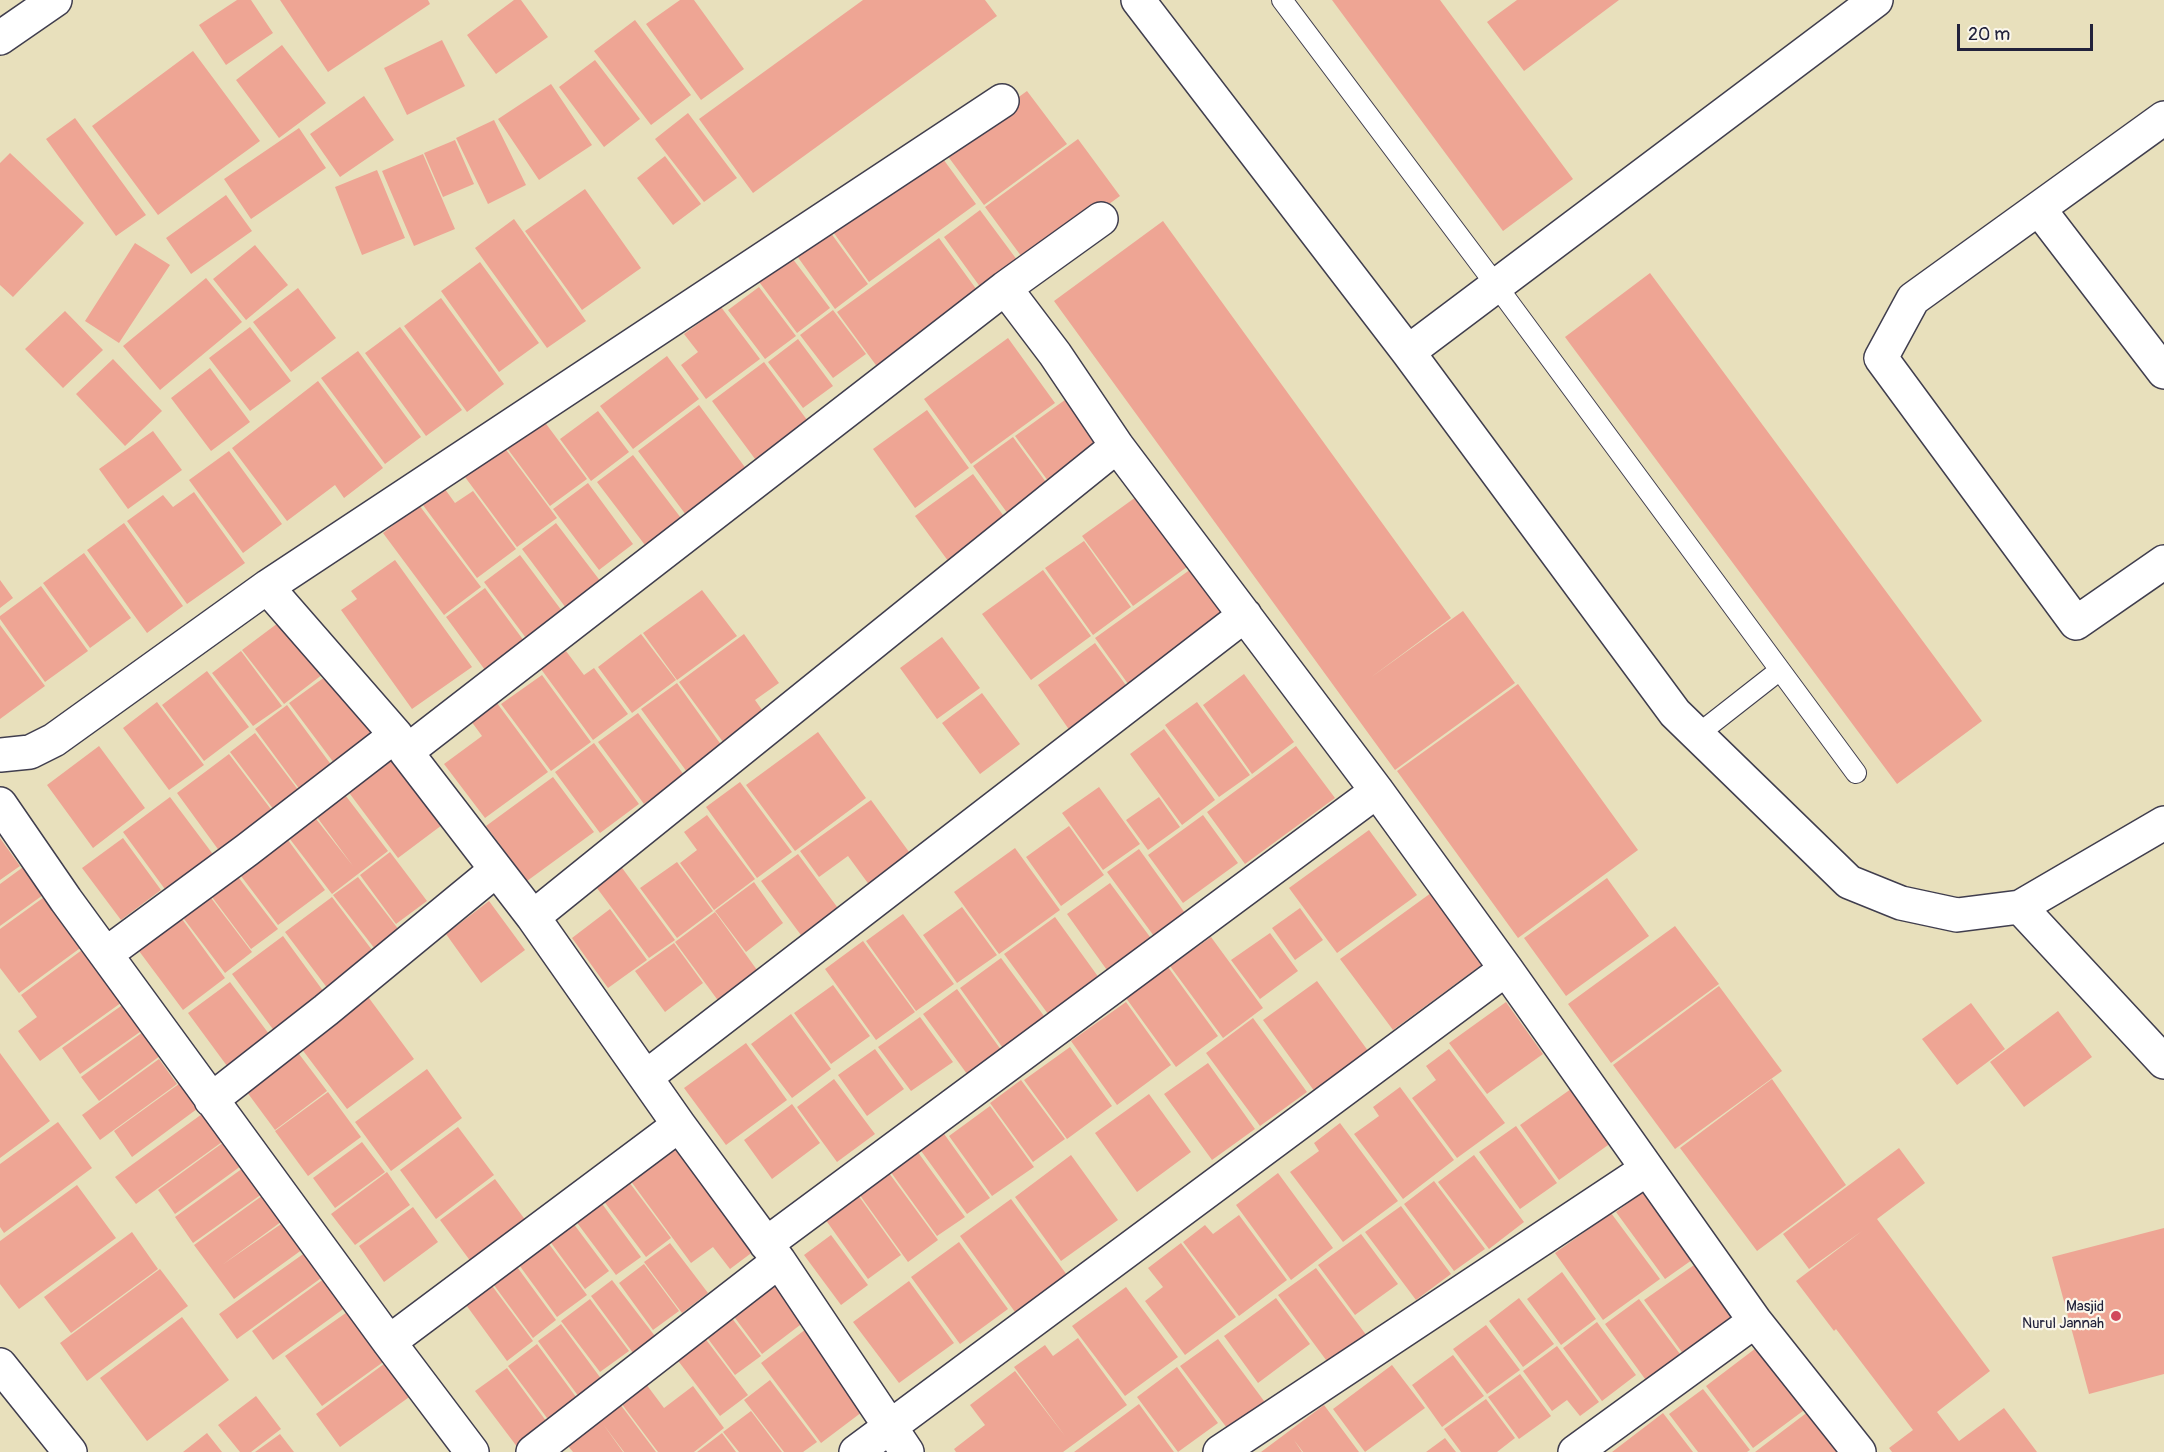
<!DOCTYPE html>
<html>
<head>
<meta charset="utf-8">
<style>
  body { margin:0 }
  #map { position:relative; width:2164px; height:1452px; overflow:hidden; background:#e8e0bc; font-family:Pangolin,sans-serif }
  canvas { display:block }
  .scale { position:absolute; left:1957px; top:24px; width:136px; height:27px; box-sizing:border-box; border:3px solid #22223b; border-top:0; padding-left:8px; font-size:18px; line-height:21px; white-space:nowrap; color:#22223b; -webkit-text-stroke:4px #fbf7ec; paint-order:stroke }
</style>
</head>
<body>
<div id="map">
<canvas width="2164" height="1452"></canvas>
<div class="scale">20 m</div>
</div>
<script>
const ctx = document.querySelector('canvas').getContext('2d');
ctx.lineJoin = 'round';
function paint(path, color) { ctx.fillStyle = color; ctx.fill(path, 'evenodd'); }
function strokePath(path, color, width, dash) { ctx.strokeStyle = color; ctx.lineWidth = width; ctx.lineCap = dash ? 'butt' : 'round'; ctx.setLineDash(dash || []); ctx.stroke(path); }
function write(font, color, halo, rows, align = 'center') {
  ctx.font = font + ' Pangolin,sans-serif'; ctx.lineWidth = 4.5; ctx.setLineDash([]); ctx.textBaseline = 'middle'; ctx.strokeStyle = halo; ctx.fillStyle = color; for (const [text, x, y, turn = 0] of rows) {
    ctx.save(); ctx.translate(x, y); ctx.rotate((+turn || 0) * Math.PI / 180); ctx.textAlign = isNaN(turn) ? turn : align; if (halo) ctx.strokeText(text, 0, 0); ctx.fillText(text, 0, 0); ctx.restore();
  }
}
paint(new Path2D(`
  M237,0H251L273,33L226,65L199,25Z
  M280,0H428L430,4L328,72Z
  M514,0H521L548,37L496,74L467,35Z
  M680,0H694L744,69L701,100L646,24Z
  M863,0H985L997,16L753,193L699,119Z
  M1332,0H1440L1573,179L1503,231Z
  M1517,0H1619L1524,71L1487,22Z
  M635,20L691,95L651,125L594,51Z
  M442,40L465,86L407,115L384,68Z
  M282,45L326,103L279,138L236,80Z
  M193,51L260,141L158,215L92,126Z
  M595,60L640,119L604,147L559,87Z
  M551,84L592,145L539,180L498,119Z
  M1027,91L1067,144L984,205L944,151Z
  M364,96L394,140L340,177L310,134Z
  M688,113L737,178L704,202L655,139Z
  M75,118L146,215L116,236L46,139Z
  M494,120L526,185L488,204L456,138Z
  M299,128L326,168L251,219L224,179Z
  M1078,139L1120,196L1027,264L985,207Z
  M455,140L474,184L443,197L424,153Z
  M938,152L976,204L869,282L831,229Z
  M10,153L84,223L13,297L0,285V163Z
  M423,154L455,229L414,246L382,171Z
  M665,156L701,204L673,225L637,178Z
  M377,170L405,238L362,255L335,187Z
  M585,189L641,268L582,310L525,231Z
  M226,195L252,231L191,274L166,238Z
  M980,210L1023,268L986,295L944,237Z
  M514,219L586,321L547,348L475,248Z
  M1163,221L1451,618L1370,678L1463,611L1515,683L1395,770L1054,301Z
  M825,225L868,284L835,309L792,249Z
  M939,238L982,297L881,372L837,312Z
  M135,243L170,265L119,343L85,321Z
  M255,245L288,285L246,320L213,279Z
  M783,246L830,308L797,333L751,271Z
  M480,262L539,343L499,372L441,291Z
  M1650,273L1982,721L1897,784L1565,337Z
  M206,278L242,322L160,390L123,346Z
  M759,287L796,336L765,359L728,310Z
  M298,288L336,338L291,372L253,322Z
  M441,298L504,384L467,412L404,326Z
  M721,307L760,359L706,399L681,365L698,352L684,334Z
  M833,310L866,354L833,378L800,335Z
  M65,311L103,350L63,388L25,349Z
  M250,327L291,381L250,411L209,358Z
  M400,327L462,410L426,436L365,353Z
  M1008,338L1055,403L971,464L924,399Z
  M798,339L833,386L803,408L768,362Z
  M358,351L421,437L385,464L321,378Z
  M667,356L699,399L633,449L600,406Z
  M113,359L162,411L125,446L76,394Z
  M764,362L813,428L761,467L712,401Z
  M210,368L250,422L211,451L171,398Z
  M318,381L383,468L344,498L335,485L287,521L232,448Z
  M1069,397L1105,445L1051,485L1015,436Z
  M699,405L747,470L686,515L638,451Z
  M927,410L969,468L915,508L873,449Z
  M598,411L629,452L591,481L560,439Z
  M541,417L587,479L550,506L504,444Z
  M153,431L182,470L128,509L99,469Z
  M1013,437L1051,489L1011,518L973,466Z
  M504,447L557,518L517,547L465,477Z
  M229,451L282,524L243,553L189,480Z
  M633,455L684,522L648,549L597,482Z
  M973,474L1011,526L954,569L915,516Z
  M588,483L633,544L599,570L553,509Z
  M442,485L455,503L473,491L516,549L477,578L420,501Z
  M194,492L245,563L187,604L127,521L163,495L173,507Z
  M1136,497L1187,567L1133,606L1082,536Z
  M419,505L481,587L444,615L383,533Z
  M124,523L183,606L147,633L87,550Z
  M556,523L601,582L566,608L522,549Z
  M1084,541L1131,607L1093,635L1045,568Z
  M84,553L131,618L90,648L43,583Z
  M520,555L565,615L529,642L484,582Z
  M395,560L472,667L412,709L341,610L357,599L351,591Z
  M1191,569L1227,619L1131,688L1095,638Z
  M1043,570L1091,636L1031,680L982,614Z
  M0,580L13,598L0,608Z
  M41,586L88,651L45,682L0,619V616Z
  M485,588L524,641L485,670L446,617Z
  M702,590L737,636L677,680L643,633Z
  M286,617L327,671L284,704L242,650Z
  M0,625L45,686L0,719Z
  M641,634L676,680L632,713L598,667Z
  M744,634L779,683L755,700L767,717L726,746L679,682Z
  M942,637L980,688L937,719L900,668Z
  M1095,643L1128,688L1070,731L1038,685Z
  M241,651L282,706L253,726L212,673Z
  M566,651L584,675L594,668L628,714L593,740L541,669Z
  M207,671L249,727L204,761L162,705Z
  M329,674L377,737L337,767L289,703Z
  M1244,674L1294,742L1252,774L1203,705Z
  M542,675L591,742L551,771L501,704Z
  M677,683L722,746L687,772L641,709Z
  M1518,684L1638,850L1518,938L1397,771Z
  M982,693L1020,744L980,774L942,723Z
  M157,702L204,765L169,790L123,728Z
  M1197,702L1250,775L1219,797L1165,725Z
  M497,703L548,772L485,818L444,764L482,736L471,721Z
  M287,705L335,770L303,794L255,729Z
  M638,713L684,775L644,804L598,742Z
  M1164,729L1215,800L1182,825L1130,754Z
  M818,732L866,798L795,851L746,785Z
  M255,733L302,795L277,814L230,752Z
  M594,743L639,804L600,833L555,772Z
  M99,746L145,808L93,848L47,785Z
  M1296,746L1335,798L1245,864L1207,812Z
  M229,754L273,812L220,852L177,793Z
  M391,757L442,825L398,858L347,790Z
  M553,777L594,832L527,881L486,826Z
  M740,782L792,852L757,878L706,807Z
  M339,787L388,851L332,894L283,830L309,810L353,866L311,809Z
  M1099,787L1140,844L1103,870L1062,813Z
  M170,797L215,857L167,892L123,832Z
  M1159,797L1180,827L1148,850L1126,820Z
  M871,800L912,856L870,886L848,856L819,877L800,851Z
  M707,815L755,879L714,910L680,863L697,850L684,832Z
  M1203,815L1238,863L1183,903L1148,855Z
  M1069,826L1104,875L1061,906L1026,857Z
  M1369,830L1417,895L1337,953L1289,888Z
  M282,832L325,890L278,925L235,868Z
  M0,838L20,866L0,880Z
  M123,838L161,890L121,920L82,868Z
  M1015,848L1060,910L999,954L954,892Z
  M1139,849L1190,920L1159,943L1107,872Z
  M390,852L427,901L396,924L360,875Z
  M798,854L846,919L809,946L761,881Z
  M617,861L675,940L649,958L591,880Z
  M30,862L50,890L0,926V884Z
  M677,862L713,911L677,938L640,888Z
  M232,869L278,929L251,949L206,889Z
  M358,877L399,930L375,949L333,895Z
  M1607,878L1649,936L1566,996L1524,938Z
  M754,882L783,923L746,952L715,911Z
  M1110,883L1153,941L1109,973L1067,914Z
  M205,890L252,952L225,973L178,911Z
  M1431,893L1484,963L1393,1030L1340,959Z
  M47,895L83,946L19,993L0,968V929Z
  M332,897L375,954L328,989L285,932Z
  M489,901L525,950L481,983L446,934Z
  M962,907L997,955L957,983L923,935Z
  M1300,908L1323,940L1295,960L1272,928Z
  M610,909L647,960L608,988L572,938Z
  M715,912L765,981L725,1010L675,942Z
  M903,914L954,984L916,1011L866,941Z
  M1055,917L1102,982L1051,1018L1004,954Z
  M182,919L225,978L183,1010L139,951Z
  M1675,926L1719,984L1611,1063L1568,1004Z
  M1270,933L1298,971L1260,999L1231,960Z
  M283,936L329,999L278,1036L232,974Z
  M1211,937L1263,1008L1223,1038L1170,966Z
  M863,941L915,1012L876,1040L825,969Z
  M674,943L703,983L665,1012L635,971Z
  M86,947L125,1000L40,1061L18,1031L37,1017L21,995Z
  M1001,958L1047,1020L1005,1051L960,988Z
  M1168,967L1218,1036L1176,1067L1126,998Z
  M1317,981L1374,1059L1320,1099L1263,1020Z
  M230,982L272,1038L230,1070L188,1013Z
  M833,985L870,1036L831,1064L794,1013Z
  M1719,986L1782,1071L1675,1149L1613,1065Z
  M957,989L1004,1054L970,1078L923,1014Z
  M366,994L414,1059L347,1109L298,1044Z
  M128,1001L147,1027L80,1074L62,1048Z
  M1126,1002L1171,1065L1117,1105L1071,1041Z
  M1506,1002L1543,1054L1487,1094L1449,1043Z
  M1971,1003L2005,1049L1957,1085L1922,1039Z
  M2058,1011L2092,1057L2024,1107L1990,1062Z
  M791,1014L831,1069L792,1098L751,1044Z
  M920,1017L953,1062L911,1091L878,1047Z
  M1253,1018L1307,1092L1260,1126L1206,1053Z
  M147,1029L164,1053L99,1101L81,1077Z
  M746,1043L787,1100L726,1145L684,1088Z
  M293,1046L327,1091L275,1130L241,1084Z
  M1070,1047L1112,1106L1067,1139L1024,1080Z
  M875,1049L904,1089L867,1116L838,1075Z
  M1449,1049L1505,1123L1457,1158L1412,1098L1436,1080L1426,1066Z
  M0,1053L50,1121L0,1158Z
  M159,1059L177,1084L100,1140L82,1115Z
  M1208,1063L1255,1129L1212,1160L1164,1094Z
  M427,1069L462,1118L391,1171L355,1122Z
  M834,1079L875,1134L837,1162L797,1107Z
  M1772,1079L1846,1185L1757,1251L1680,1148Z
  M1021,1080L1065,1139L1033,1162L990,1103Z
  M183,1081L201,1106L132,1157L114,1131Z
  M1400,1087L1454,1160L1403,1199L1354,1134L1379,1116L1373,1107Z
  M1571,1089L1611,1143L1559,1180L1520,1125Z
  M328,1092L361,1137L308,1176L275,1131Z
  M1149,1094L1191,1152L1137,1192L1095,1133Z
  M792,1104L820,1143L772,1179L744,1140Z
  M990,1106L1034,1167L992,1196L949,1136Z
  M202,1114L222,1142L136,1204L115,1177Z
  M58,1122L92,1168L4,1233L0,1227V1164Z
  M1340,1123L1398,1201L1343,1242L1290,1172L1319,1151L1314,1143Z
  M1516,1126L1557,1183L1520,1209L1479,1152Z
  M458,1127L494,1175L436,1219L400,1170Z
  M942,1131L990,1198L967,1214L919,1148Z
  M224,1142L241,1166L175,1214L158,1190Z
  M362,1142L385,1172L335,1208L313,1178Z
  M676,1146L754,1251L730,1269L713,1247L691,1263L630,1180Z
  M1899,1148L1925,1183L1877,1219L1990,1371L1937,1412L1959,1441L2004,1408L2037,1452H1892L1889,1448L1913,1430L1836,1329L1834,1331L1796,1281L1862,1231L1809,1269L1783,1234Z
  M917,1151L965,1217L937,1236L890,1171Z
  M1071,1155L1118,1220L1061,1261L1015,1197Z
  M1474,1155L1524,1222L1489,1249L1438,1182Z
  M250,1163L269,1189L193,1243L175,1217Z
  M387,1172L410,1205L355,1245L331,1214Z
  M889,1173L938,1240L908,1262L859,1194Z
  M1278,1173L1333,1248L1291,1280L1236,1205Z
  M495,1179L529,1225L474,1266L440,1220Z
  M1434,1181L1485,1249L1454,1271L1404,1204Z
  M629,1182L671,1238L646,1257L603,1200Z
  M77,1185L116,1238L19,1309L0,1284V1241Z
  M1649,1187L1699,1255L1665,1279L1616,1212Z
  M266,1193L285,1219L222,1265L284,1222L303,1249L234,1299L194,1245Z
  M858,1195L901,1255L868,1279L825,1219Z
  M1011,1199L1067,1275L1015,1312L960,1236Z
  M600,1201L641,1257L616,1275L575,1220Z
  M1401,1206L1451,1274L1416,1300L1365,1232Z
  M413,1207L438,1242L384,1282L359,1246Z
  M1611,1213L1660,1279L1603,1320L1555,1253Z
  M1239,1215L1287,1280L1239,1316L1183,1242L1205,1225L1213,1234Z
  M570,1219L609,1271L585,1289L546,1236Z
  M2164,1228V1374L2089,1394L2052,1257Z
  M132,1232L158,1269L71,1333L44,1297Z
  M1361,1234L1398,1284L1355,1315L1318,1265Z
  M831,1235L868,1285L841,1305L804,1255Z
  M543,1236L587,1295L557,1317L514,1258Z
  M959,1242L1008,1309L960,1344L911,1277Z
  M670,1243L708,1293L682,1313L644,1262Z
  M1181,1243L1236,1317L1185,1355L1145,1301L1163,1287L1148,1268Z
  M306,1252L324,1276L237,1339L219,1314Z
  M512,1260L556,1320L533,1338L488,1277Z
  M1697,1263L1736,1316L1684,1355L1644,1300Z
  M644,1264L679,1311L653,1330L619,1283Z
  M1316,1268L1367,1336L1329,1364L1278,1295Z
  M160,1269L188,1306L87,1381L60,1343Z
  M1562,1272L1596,1319L1561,1345L1527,1299Z
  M325,1278L346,1307L273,1360L252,1331Z
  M487,1279L533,1341L507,1361L461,1298Z
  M612,1280L658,1340L636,1357L591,1296Z
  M909,1281L954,1343L899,1383L853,1322Z
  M774,1282L804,1322L762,1354L732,1314Z
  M1126,1287L1178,1357L1125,1396L1072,1326Z
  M1276,1298L1310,1344L1258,1383L1224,1336Z
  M1519,1298L1554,1344L1523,1367L1489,1321Z
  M590,1299L629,1351L600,1372L561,1321Z
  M1639,1299L1683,1358L1648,1383L1605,1324Z
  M350,1310L386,1360L322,1406L285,1356Z
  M728,1313L761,1356L735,1375L703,1332Z
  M182,1317L229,1380L147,1441L100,1378Z
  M1597,1322L1636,1375L1602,1401L1563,1348Z
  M561,1324L602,1380L579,1397L538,1341Z
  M1486,1325L1520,1370L1487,1394L1453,1349Z
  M806,1329L866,1409L821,1443L761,1363Z
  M704,1337L748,1395L720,1416L676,1358Z
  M1078,1338L1127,1405L1063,1452H956L954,1449L985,1425L970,1405L1015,1371L1065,1436L1014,1367L1045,1345L1053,1356Z
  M1218,1339L1267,1405L1230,1432L1180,1366Z
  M537,1344L579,1401L550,1422L508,1366Z
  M1760,1345L1807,1408L1753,1448L1706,1386Z
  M1557,1346L1599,1402L1580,1416L1567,1400L1552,1411L1523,1371Z
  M1453,1355L1484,1396L1442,1427L1412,1385Z
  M388,1361L412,1395L340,1447L316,1414Z
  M1392,1365L1425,1408L1365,1452L1333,1409Z
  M1177,1367L1218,1423L1178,1452L1137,1397Z
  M507,1368L549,1425L518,1448L475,1391Z
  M1520,1374L1551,1416L1519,1439L1488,1397Z
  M643,1380L664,1408L693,1386L724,1428L694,1452H658L618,1399Z
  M770,1380L817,1442L803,1452H784L744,1400Z
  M1703,1389L1750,1450L1747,1452H1698L1669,1414Z
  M256,1396L281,1429L251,1452H240L218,1425Z
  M1486,1399L1515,1438L1497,1452H1461L1444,1429Z
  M617,1400L656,1452H624L603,1424L623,1452H573L564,1441Z
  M1139,1404L1174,1452H1074Z
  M1324,1405L1359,1452H1303L1294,1440L1302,1452H1261Z
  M751,1411L782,1452H739L723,1432Z
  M1809,1411L1840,1452H1755Z
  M1663,1413L1693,1452H1612Z
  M207,1433L222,1452H183Z
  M722,1433L736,1452H697Z
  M280,1434L294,1452H255Z
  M1445,1438L1456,1452H1426Z`), '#eea594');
const service = new Path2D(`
  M1282,0L1496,285L1856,773
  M1697,735L1780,670`);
const minor = new Path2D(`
  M1138,0L1408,352L1675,713L1849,882L1901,903L1957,915L2020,907L2164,1062
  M2164,118L1913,299L1881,358L2076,623L2164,562
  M2039,209L2164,372
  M1005,288L1101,219
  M1408,352L1876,0
  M267,587L396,735L406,752L533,917L679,1125L779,1261L907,1452
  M406,752L1005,288L1055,354L1117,446L1377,791L1506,969L1755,1321L1859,1452
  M0,755L30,752L54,740L267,587L1002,101
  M0,804L66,900L389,1342L472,1452
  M2020,907L2164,823
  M533,917L1117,446
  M106,954L247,850L396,735
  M646,1077L1245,615
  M211,1100L326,1010L496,870
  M766,1244L1377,791
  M389,1342L679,1125
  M0,1365L70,1452
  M533,1452L779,1261
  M856,1452L1506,969
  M1220,1452L1647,1169
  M1575,1452L1755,1321`);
const tertiary = new Path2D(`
  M0,38L55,0`);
strokePath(service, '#403e4e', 22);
strokePath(minor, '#403e4e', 36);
strokePath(tertiary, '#403e4e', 36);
strokePath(service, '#fff', 20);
strokePath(minor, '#fff', 33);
strokePath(tertiary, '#fff', 33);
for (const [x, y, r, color] of [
  [2116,1316,6,"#d1495b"]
]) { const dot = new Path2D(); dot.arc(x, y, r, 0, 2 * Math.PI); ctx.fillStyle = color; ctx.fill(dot); strokePath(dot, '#fbf7ec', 2); }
write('15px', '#22223b', '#fbf7ec', [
  ["Masjid",2104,1307],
  ["Nurul Jannah",2104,1324]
], 'right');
</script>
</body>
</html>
